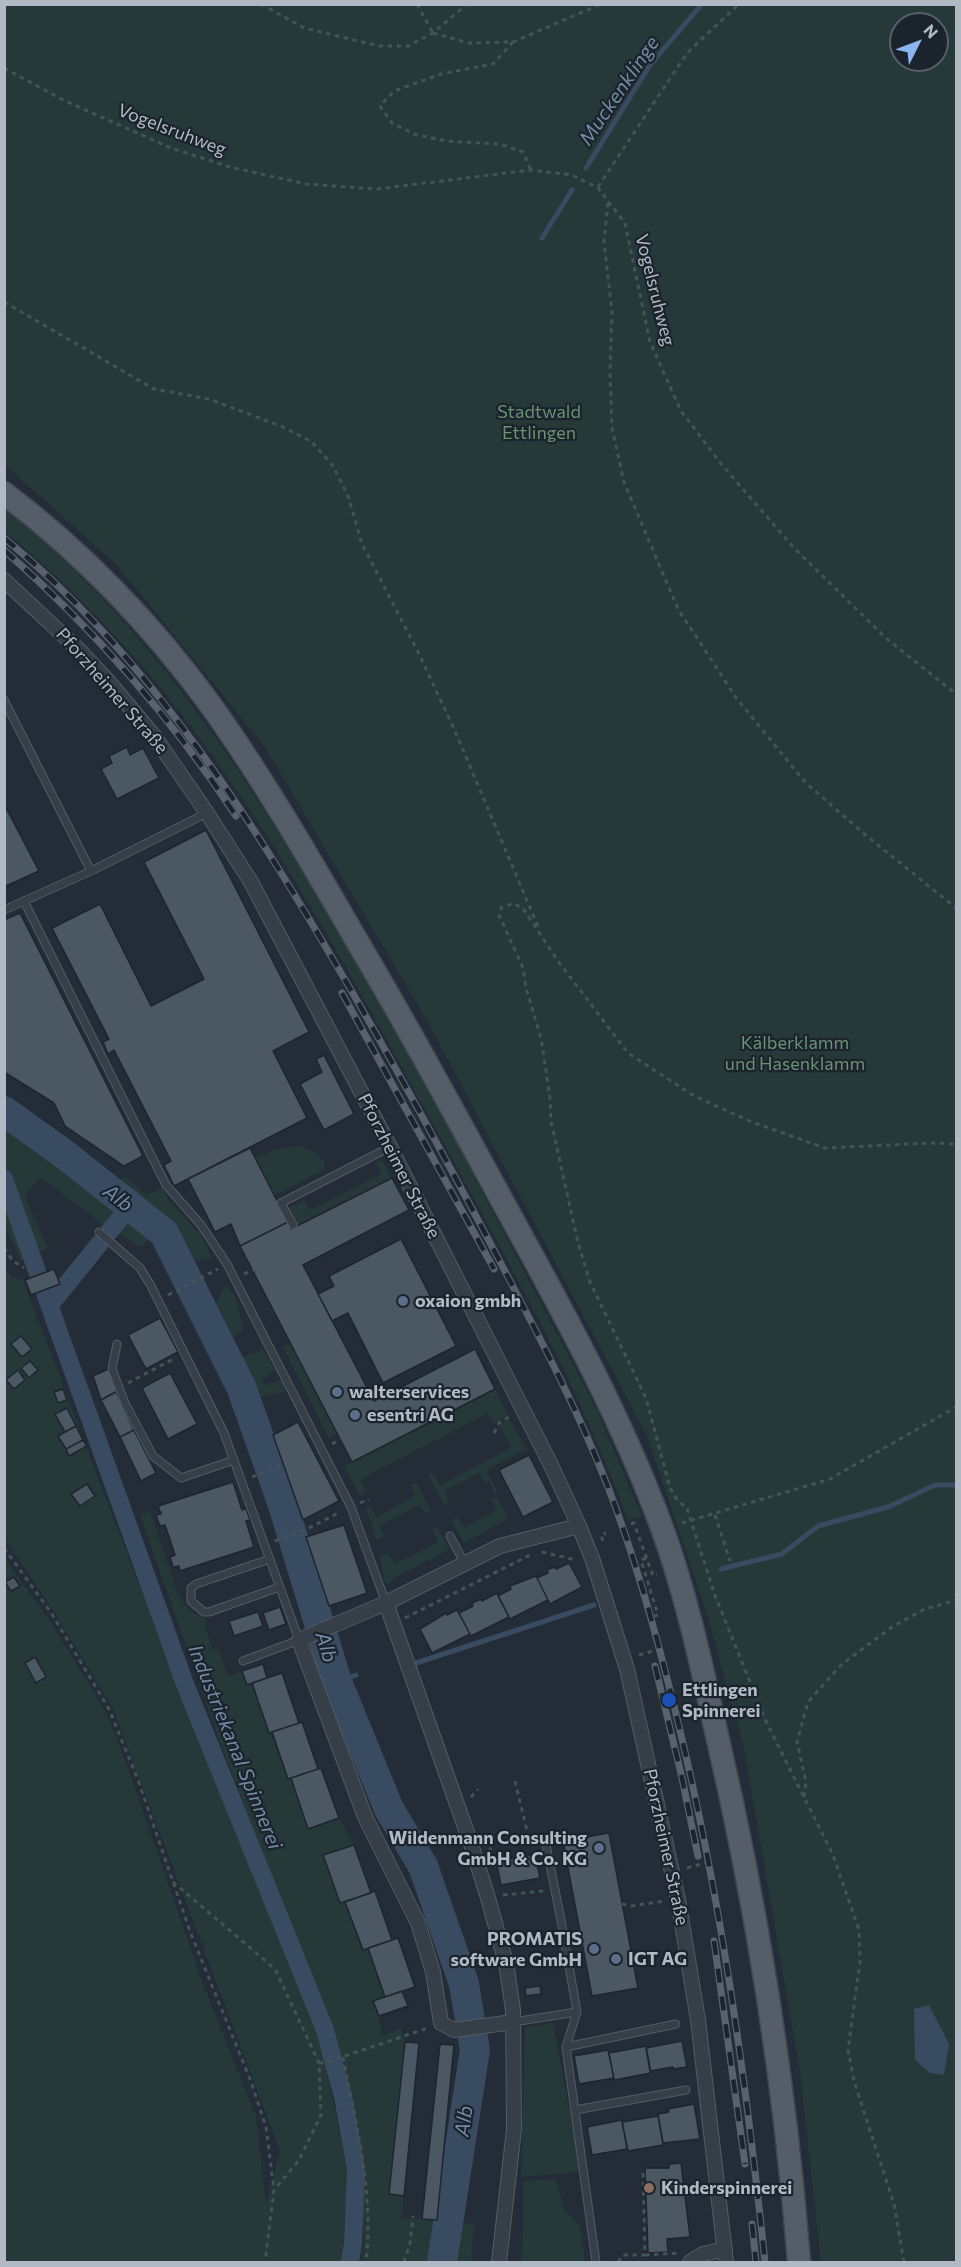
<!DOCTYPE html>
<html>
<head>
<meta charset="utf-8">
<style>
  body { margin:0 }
  #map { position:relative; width:961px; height:2267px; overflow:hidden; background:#232c37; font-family:Commissioner,sans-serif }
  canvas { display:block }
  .frame { position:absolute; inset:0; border:6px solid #b1b9c4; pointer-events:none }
  .north { position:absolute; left:889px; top:12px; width:60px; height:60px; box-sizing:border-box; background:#1b232c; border:2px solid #575f69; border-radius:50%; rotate:48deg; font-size:16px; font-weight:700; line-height:24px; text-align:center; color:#b1b9c4 }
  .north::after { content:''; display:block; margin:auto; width:21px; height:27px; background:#8bb5ef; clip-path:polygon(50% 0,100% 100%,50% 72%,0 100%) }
</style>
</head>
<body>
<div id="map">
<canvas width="961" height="2267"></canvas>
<div class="frame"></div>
<div class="north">N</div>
</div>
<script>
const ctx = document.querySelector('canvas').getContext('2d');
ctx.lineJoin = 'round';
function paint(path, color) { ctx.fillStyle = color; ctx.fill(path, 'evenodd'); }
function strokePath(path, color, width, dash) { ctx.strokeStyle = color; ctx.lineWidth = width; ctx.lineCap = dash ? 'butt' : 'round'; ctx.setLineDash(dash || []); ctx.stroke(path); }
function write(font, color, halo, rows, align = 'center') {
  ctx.font = font + ' Commissioner,sans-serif'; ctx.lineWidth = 4.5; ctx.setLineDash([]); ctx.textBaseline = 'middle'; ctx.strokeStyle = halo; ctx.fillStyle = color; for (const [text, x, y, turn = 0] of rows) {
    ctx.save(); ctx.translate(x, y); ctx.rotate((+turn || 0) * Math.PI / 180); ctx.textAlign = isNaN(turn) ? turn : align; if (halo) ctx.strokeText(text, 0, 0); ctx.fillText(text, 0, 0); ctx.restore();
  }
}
paint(new Path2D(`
  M5,5H956V2262H821L800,2072L744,1748L707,1614L647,1436L428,1022L265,747L116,564L5,465ZM901,24H937V60H901Z
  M4,508C147,621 245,772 336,928C384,1011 430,1093 477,1177L475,1178L595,1406L642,1516L628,1520C579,1385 507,1259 438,1133C362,995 287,854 192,728C138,656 74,589 5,531Z
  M4,1119L13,1125L156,1233L141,1247L104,1225L40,1177L25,1197L48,1248L20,1261L5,1225Z
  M299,1146C311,1149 316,1152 324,1161V1169L274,1196L255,1158L276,1149Z
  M382,1160L392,1178L298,1226L289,1208L304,1200L310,1210L381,1174L376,1163Z
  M125,1176L146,1195L162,1188L170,1201L201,1236L212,1258L196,1261L173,1223L144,1199L119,1182Z
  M5,1268L12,1277L23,1280L114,1520L234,1828L319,2035L348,2172L342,2262H5L4,1558L48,1618L107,1714L132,1779L201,1979L256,2116L266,2205L280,2151L113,1709L54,1612L5,1539Z
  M226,1286C241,1300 239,1313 243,1331L233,1337L216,1302Z
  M290,1343L337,1433L329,1438L283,1347Z
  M263,1350L275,1370L262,1379L264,1385L281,1380L287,1391L262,1397L242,1356Z
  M495,1389L509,1416L494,1424L488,1413L361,1479L366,1490L363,1492L364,1495H359L344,1466Z
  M510,1419L526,1449L486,1470L498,1492L495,1494L489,1481L485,1483L479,1473L444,1491L449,1503L444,1505L428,1475L433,1473L440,1485L511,1448L499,1424Z
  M416,1482L431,1511L425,1514L420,1505L379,1526L384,1536L377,1540L366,1509L370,1506L376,1517L415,1496L410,1485Z
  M497,1497L508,1519L464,1543L451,1520L457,1517L464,1528L497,1510L491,1499Z
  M150,1511L177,1592C184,1605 191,1615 206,1618L204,1629L206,1630L213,1650L218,1648L228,1676L242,1671L247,1685L252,1683L288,1779L291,1778L308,1829L339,1818L354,1845L323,1856L340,1903L345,1902L362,1950L368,1948L385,1997L373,2001L379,2016L382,2036L401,2028L405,2042L389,2194L404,2196L401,2219H422L474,2225L471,2262H361L364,2238L361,2182L354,2123L337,2044L225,1756L140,1515Z
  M437,1527L450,1549L394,1578L389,1585L385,1583L380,1557L388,1553L395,1564L438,1542L432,1529Z
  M553,2023L581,2172L521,2177L525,2028Z
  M556,2179L565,2212L580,2225L585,2262H521L523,2231V2181Z`), '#263939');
paint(new Path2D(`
  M929,2005L949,2044L944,2075L930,2073L915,2060L914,2009Z`), '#394b60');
strokePath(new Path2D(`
  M586,168L650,65L702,4
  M542,238L572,190
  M721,1569L782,1554L818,1526L888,1507L935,1485H956
  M413,1664L594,1605
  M337,1682L356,1675`), '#394b60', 5);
strokePath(new Path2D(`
  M4,1179L185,1684L325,2030L343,2097L356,2169L353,2244L350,2262
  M109,1232L130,1206
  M50,1305L100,1243`), '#394b60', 18);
strokePath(new Path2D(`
  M4,1111L64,1154L164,1233L242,1389L283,1505L337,1682L389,1809L423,1866L464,1984L475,2050L442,2262`), '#394b60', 30);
const building = new Path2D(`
  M127,747L130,755L143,748L159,778L117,799L101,769L112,763L109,756Z
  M4,804L39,871L4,887Z
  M206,830L309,1032L273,1051L307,1118L174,1186L164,1165L171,1161L114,1050L108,1054L103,1042L109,1039L52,928L100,904L151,1006L204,979L144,862Z
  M20,913L143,1156L124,1166L65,1126L54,1103L4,1072V920Z
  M324,1055L354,1114L324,1130L300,1084L322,1072L316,1059Z
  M250,1148L288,1222L240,1246L231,1224L215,1232L188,1179Z
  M392,1178L409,1210L303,1265L374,1401L475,1349L495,1389L352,1462L240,1246L288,1222L291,1229Z
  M401,1239L456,1346L383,1383L348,1313L332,1321L318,1294L334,1286L329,1276Z
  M54,1269L60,1284L31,1295L25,1280Z
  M160,1318L178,1352L146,1369L128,1335Z
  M21,1336L32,1349L22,1357L11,1344Z
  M30,1361L38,1370L29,1378L21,1368Z
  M108,1369L119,1390L101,1400L93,1376Z
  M18,1370L25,1380L14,1389L6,1380Z
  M170,1373L197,1424L168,1439L142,1388Z
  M63,1389L67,1400L58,1403L54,1392Z
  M116,1392L134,1430L120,1437L101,1400Z
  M67,1408L76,1426L65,1432L55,1414Z
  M298,1422L339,1501L303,1520L273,1435Z
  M76,1426L83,1440L66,1449L58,1436Z
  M134,1430L156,1473L141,1481L120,1437Z
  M83,1440L87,1446L69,1456L66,1449Z
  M529,1455L553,1502L523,1517L499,1470Z
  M233,1482L242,1510L246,1508L250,1520L246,1521L254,1547L180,1571L179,1566L173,1567L170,1557L175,1555L165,1525L160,1526L156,1515L161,1514L158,1506Z
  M87,1484L95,1496L80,1506L71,1494Z
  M344,1525L367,1593L329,1606L306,1537Z
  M569,1563L582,1587L550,1604L537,1578L548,1573L547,1570L554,1567L556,1569Z
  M536,1576L548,1600L510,1619L498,1596L511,1589L510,1586Z
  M14,1577L20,1586L11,1591L5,1582Z
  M497,1593L509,1617L471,1636L459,1613L473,1606L472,1603L481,1599L482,1601Z
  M280,1607L286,1624L269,1630L263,1613Z
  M457,1610L470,1634L432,1653L420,1629L446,1613L447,1615Z
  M258,1612L263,1626L234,1636L229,1621Z
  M35,1657L46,1677L36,1683L25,1663Z
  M263,1664L267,1678L247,1685L242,1671Z
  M282,1673L299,1723L269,1733L252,1683Z
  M302,1722L318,1769L288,1779L272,1732Z
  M321,1768L339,1818L308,1829L291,1778Z
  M609,1833L638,1988L592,1996L563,1841Z
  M354,1845L371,1893L340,1903L323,1855Z
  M535,1854L540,1878L501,1885L496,1861Z
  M375,1891L392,1940L363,1950L345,1902Z
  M398,1938L415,1987L385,1997L368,1948Z
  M540,1986L541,1994L526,1996L525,1988Z
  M402,1991L408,2006L379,2016L373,2001Z
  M682,2041L687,2067L673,2069V2067L650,2071L646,2048Z
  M405,2042L419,2043L404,2196L389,2194Z
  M440,2044L454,2045L437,2220L422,2219Z
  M646,2046L651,2073L614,2080L609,2053Z
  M608,2050L614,2078L579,2084L574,2056Z
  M694,2104L700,2139L663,2143L658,2114L669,2112L668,2109Z
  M658,2116L663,2145L628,2151L622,2122Z
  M622,2120L627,2149L592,2155L587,2127Z
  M681,2163L690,2237L667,2239L668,2252L648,2253L645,2168H669V2164Z`);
paint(building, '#4b5763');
strokePath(building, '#1d252e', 1.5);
const lane = new Path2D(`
  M4,700L91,871
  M24,901L166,1185L201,1225L227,1264L351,1507L386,1603
  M4,910L91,871L207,813
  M293,1225L281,1203L390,1147
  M99,1232L140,1268L150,1284L224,1433L299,1640L243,1661
  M117,1344L112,1369L125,1403L153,1456L181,1478L234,1460
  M450,1536L465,1564
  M270,1559L196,1584L191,1588V1601L204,1612H209L280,1587
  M545,1840L561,1920L577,2012
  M513,2022L577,2012L566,2047L596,2262
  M566,2047L676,2024
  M575,2110L686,2090`);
const street = new Path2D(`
  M4,580L78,649L108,681L154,736L207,813L251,882L390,1147L551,1465L579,1526L593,1561L627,1669L678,1899L698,2020L726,2262
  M386,1603L471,1844L488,1898L506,1963L513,2010L514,2129L499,2262
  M513,2022L454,2030L441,2023L433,1972L418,1923L365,1817L299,1640L386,1603L500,1546L579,1526
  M690,2262L703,2254L725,2249`);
const primary = new Path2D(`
  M4,493C83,553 154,627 212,707C268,786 316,870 364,953C415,1039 462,1127 510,1215C566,1317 622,1419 662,1528C686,1594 701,1663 716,1731C757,1906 785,2084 799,2262`);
strokePath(lane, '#545c66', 9);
strokePath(street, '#545c66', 16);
strokePath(primary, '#3f4751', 25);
strokePath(new Path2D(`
  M261,4L304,28L379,46H408L433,33L467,4
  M417,4L433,33
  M433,33L469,43L513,42L601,4
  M513,42L493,64L441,74L394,91L380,106L392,123L414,134L445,141L500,144L523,152L531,170
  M4,68L63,100L171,148L230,167L306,184L377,189L531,170L572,175L598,188L625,223L650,342L681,411L722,465L794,548L887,639L956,694
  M598,187L687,53L739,4
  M608,203L604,242L612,312L610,372L612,428L624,482L678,609L737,699L805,782L863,833L956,908
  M4,302L154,389L209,399L283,427L312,442L333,466L348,496L362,544L418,652L455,731L539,929
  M4,1248L13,1261L24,1268
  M244,1274L253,1270
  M168,1295L218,1269
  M128,1383L175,1358
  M494,1433L499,1423L511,1416
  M332,1444L340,1439
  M252,1477L283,1464
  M360,1503L369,1499
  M715,1515L730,1561
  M682,1523L830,1479L956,1407
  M631,1524L634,1523L653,1576L657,1574
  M275,1541L307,1529L340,1512
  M603,1541L601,1535L606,1533
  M4,1548L50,1611L109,1709L138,1780L191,1934L250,2079L266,2127L274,2190L265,2262
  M542,1552L576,1560
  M646,1558L641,1560L658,1615L654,1616
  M405,1618L530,1555
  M639,1655L663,1648
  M515,1781L530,1843L534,1842
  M471,1797L478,1789
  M804,1797L806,1782L797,1742L808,1702L842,1664L892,1627L923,1610L956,1600
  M487,1839L496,1867
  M687,1868L712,1861
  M173,1882L275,1969L319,2063L321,2115L299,2160L275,2189
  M503,1895L544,1891
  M622,1904L631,1906L665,1901
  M343,2057C356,2124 374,2194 366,2262
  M319,2063H324L428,2028
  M645,2255L679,2253
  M404,2262L410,2243L413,2216
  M618,2262L623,2255H645L643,2173
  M904,2262L894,2204L854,2081L848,2050L860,1961L859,1930L833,1855L765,1719L714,1593L687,1508L677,1500L670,1488L646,1398L590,1282L578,1243L551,1121L550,1098L541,1038L526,988L523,968L499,915L501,908L514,903L524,910L558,961L628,1053L694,1096L752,1122L825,1148L931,1143L956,1144`), '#425456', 3, [4.5, 4.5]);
strokePath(lane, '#363e48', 7);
strokePath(street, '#363e48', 14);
strokePath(primary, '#545d68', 22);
const rail = new Path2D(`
  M4,538C156,662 258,830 355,997C408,1089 459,1183 508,1277C544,1346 580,1415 608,1487C637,1562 658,1640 677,1718C721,1897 746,2080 765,2262
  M4,550C93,628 171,717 236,816
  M342,993L494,1269
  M655,1666L682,1778L698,1856
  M714,1941L745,2164
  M752,2224L756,2262`);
strokePath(rail, '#58626f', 7);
strokePath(rail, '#1b232c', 4.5, [14]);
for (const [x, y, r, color] of [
  [403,1301,6,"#5c6f8a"],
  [337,1392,6,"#5c6f8a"],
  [355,1415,6,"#5c6f8a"],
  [669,1700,8,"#1a4fb4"],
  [599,1848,6,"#5c6f8a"],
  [594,1949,6,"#5c6f8a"],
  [616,1959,6,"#5c6f8a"],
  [649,2188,6,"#8d6e63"]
]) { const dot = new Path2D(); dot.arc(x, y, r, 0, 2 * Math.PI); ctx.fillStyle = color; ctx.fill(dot); strokePath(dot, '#1b232c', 2); }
write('18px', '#b1b9c4', '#1b232c', [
  ["Vogelsruhweg",172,130,21],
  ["Vogelsruhweg",655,290,76],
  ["Pforzheimer Straße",112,691,49],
  ["Pforzheimer Straße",399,1166,63],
  ["Pforzheimer Straße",666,1847,78]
]);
write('18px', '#6a9372', '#1b232c', [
  ["Stadtwald",539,412],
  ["Ettlingen",539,433],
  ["Kälberklamm",795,1043],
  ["und Hasenklamm",795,1064]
]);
write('bold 18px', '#b1b9c4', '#1b232c', [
  ["oxaion gmbh",415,1301],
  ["walterservices",349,1392],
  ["esentri AG",367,1415],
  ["Ettlingen",682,1690],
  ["Spinnerei",682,1711],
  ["Wildenmann Consulting",587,1838,"right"],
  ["GmbH & Co. KG",587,1859,"right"],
  ["PROMATIS",582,1939,"right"],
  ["software GmbH",582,1960,"right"],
  ["IGT AG",628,1959],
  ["Kinderspinnerei",661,2188]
], 'left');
write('italic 20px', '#738ba6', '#1b232c', [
  ["Muckenklinge",619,91,-56],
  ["Alb",118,1198,37],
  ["Alb",326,1647,73],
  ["Industriekanal Spinnerei",235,1747,68],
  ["Alb",464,2121,-81]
]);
</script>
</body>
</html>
